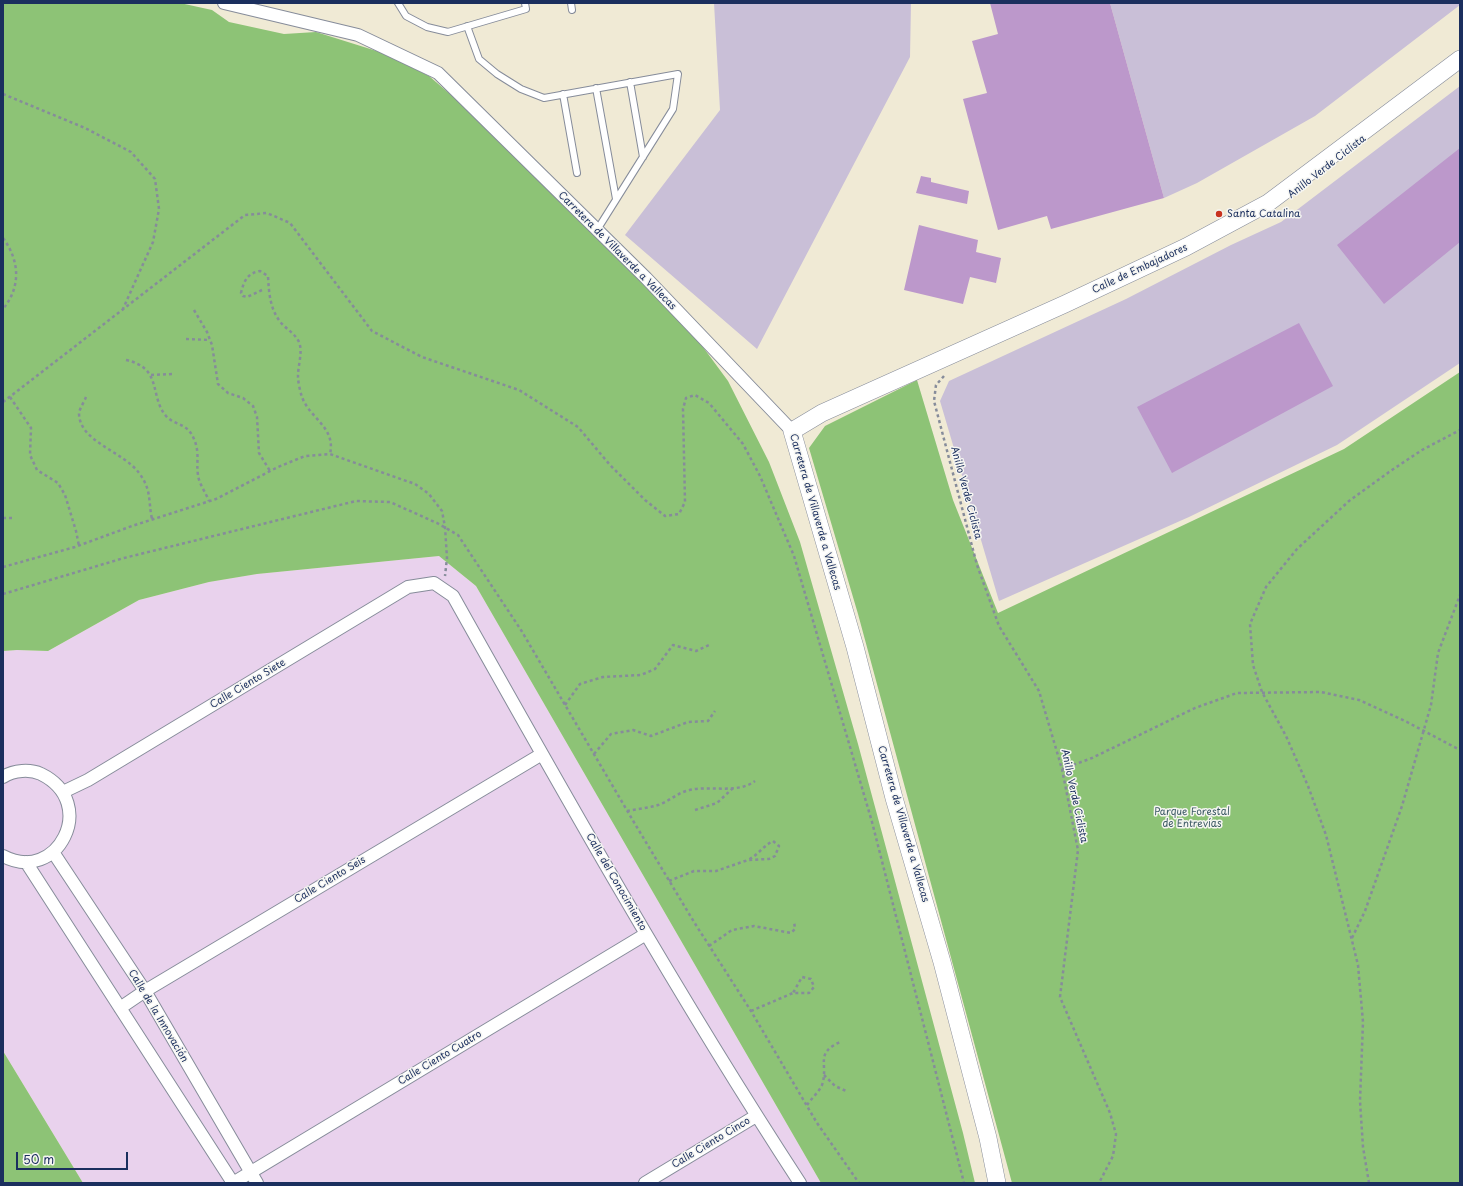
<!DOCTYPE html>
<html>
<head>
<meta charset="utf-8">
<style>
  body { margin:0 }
  #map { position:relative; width:1463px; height:1186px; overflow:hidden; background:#f0ead5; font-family:"Playpen Sans",sans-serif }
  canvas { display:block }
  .frame { position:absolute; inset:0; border:4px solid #1b2f5e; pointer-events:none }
  .scale { position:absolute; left:16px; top:1152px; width:112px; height:18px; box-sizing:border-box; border:2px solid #1b2f5e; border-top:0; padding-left:5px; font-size:12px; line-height:14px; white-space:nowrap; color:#1b2f5e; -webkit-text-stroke:3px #f6f6f2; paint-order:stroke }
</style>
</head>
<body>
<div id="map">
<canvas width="1463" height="1186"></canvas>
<div class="frame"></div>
<div class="scale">50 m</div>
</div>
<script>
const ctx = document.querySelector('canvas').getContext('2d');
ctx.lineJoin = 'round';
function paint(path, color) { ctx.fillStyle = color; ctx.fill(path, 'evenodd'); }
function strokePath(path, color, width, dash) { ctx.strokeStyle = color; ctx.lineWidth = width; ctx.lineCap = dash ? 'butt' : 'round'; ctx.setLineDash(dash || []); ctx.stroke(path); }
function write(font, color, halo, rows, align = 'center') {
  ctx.font = font + ' "Playpen Sans",sans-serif'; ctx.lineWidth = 3; ctx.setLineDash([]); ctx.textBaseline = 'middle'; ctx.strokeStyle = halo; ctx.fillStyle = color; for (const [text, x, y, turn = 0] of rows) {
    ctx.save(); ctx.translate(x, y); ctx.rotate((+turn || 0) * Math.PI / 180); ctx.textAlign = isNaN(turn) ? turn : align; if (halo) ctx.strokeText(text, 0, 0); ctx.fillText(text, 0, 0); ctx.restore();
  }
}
paint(new Path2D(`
  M439,556L476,586L821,1183H83L3,1051V651L17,650L48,651L139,600L209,582L257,574Z`), '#e9d2ed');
paint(new Path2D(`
  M714,3H911L910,57L757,349L625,235L720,110Z
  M1110,3H1460V5L1315,116L1197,183L1164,198Z
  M1460,86V363L1337,445L1189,517L999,601L940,401L949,381L1126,299L1231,245L1281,222Z`), '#c9bfd7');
paint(new Path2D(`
  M3,3H180L212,10L229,22L284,34L316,32L383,53L429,76L465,107L645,285L700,343L728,381L769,462L800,542L858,744L963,1133L975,1183H821L476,586L439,556L257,574L209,582L139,600L48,651L17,650L3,651Z
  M1460,372V1183H1012L858,614L809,448L825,426L917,380L953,500L998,613L1344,449Z
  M3,1051L83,1183H3Z`), '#8dc376');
paint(new Path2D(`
  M990,3H1110L1164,198L1051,229L1047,216L998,230L963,99L987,93L972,41L998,34Z
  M1460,148V242L1384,304L1337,245Z
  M921,176L931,178V182L969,191L967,204L916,193Z
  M919,225L978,240L976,252L1001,258L996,283L970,277L963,304L904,290Z
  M1299,323L1333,386L1172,473L1137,407Z`), '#bc98cb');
const service = new Path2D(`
  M398,3L406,16L427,27L448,32L526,9L525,3
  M571,3L572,10
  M467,26L479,59L497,74L521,89L544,98L678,74L673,109L597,230
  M630,82L643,157
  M596,88L616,199
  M563,94L577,173`);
const minor = new Path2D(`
  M224,3L358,35L438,73L646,278L792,431
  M3,777C14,770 30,769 41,774C100,803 57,885 3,856
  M63,792L88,780L408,587L434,583L453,596C564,794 676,993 800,1183
  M53,852L145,991L257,1183
  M26,862L233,1183
  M120,1008L145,991L542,754
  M233,1183L646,934
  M645,1183L756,1116`);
const secondary = new Path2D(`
  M997,1183L988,1138L942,962L894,798L855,647L792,431L822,413L1065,304L1186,247L1268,203L1460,59`);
strokePath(service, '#868c9a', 8);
strokePath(minor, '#868c9a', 14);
strokePath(secondary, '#868c9a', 18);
strokePath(new Path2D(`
  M3,94L85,128L131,152L155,179L159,209L153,242L122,311
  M3,238C20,261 21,287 3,309
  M262,290L247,297L243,296L241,293C244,280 248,273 260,271L268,276C269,294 270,310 282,324C288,330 295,334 299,342C303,352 298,365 298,376C298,382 300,391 302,397C310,419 336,427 330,454
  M194,310L207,332L212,345L218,384L228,393L243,398L253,406L257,417L259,453L270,471
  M186,339L210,340
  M126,360C163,368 149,396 166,416C175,426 187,422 194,439C200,453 196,462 198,475C199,484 206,493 209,501
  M151,375L172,374
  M944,376L936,385L934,401L977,565L999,626L1039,691L1062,769L1078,850L1060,997L1110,1113L1116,1134L1113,1156L1099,1183
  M10,397L31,428L30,455L37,470L58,483L65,495L76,531L79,546
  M86,397C84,402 80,408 79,413C79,442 123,451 139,473C152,490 148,501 152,519
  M3,402L245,215L267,213L290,223L372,331L422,357L519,390L578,427L610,465L645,500L665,516L679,514L685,502L683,409L686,398L695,395L709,403L743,444L760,476L794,556L872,822L964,1183
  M3,518H14
  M3,567L75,547L132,526L216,499L278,467L305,456L330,454L415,484L429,494L442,511L445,527L447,558L445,576
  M3,594L124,558L356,501L390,502L437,523L458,535L521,630L635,824L694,922L751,1011L817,1123L859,1183
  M565,705L580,684L603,677L641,675L655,669L673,645L696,651L709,645
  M594,754L611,734L633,730L651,736L688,722L708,721L715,711
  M1062,769L1092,758L1195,708L1237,693L1321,692L1359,700L1407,722L1460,750
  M695,810L717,803L733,788
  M627,811C637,809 648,808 658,805C668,802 676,794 686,791C708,784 736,795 755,781
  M669,881L694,871H716L748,860L769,859L775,856L779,846L773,841C763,846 758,855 748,860
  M1352,938L1365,911L1402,806L1431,705L1438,653L1460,595
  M709,946L732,930L754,926L791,933L795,929L794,921
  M751,1011L793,993H809L814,987L811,979L802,977L793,993
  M824,1075L835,1086L846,1091
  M807,1105C811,1099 819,1092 822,1085C829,1064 814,1054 840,1042
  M1369,1183L1363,1147L1360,1101L1363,1022L1358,965L1326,835L1308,786L1286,736L1262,692L1253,665L1250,624L1266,587L1297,549L1349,501L1389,472L1422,450L1460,430`), '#868c9a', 2.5, [3, 3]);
strokePath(service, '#fff', 6);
strokePath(minor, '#fff', 12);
strokePath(secondary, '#fff', 17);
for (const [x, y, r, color] of [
  [1219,214,4,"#c8321e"]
]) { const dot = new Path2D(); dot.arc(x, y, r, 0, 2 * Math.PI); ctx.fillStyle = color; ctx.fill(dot); strokePath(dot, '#f6f6f2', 1.5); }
write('10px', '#1b2f5e', '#f6f6f2', [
  ["Anillo Verde Ciclista",1327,167,-38],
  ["Carretera de Villaverde a Vallecas",617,251,45],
  ["Calle de Embajadores",1140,269,-25],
  ["Anillo Verde Ciclista",966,493,75],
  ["Carretera de Villaverde a Vallecas",815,512,74],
  ["Calle Ciento Siete",248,684,-31],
  ["Anillo Verde Ciclista",1074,796,78],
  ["Carretera de Villaverde a Vallecas",903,824,74],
  ["Calle Ciento Seis",330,880,-31],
  ["Calle del Conocimiento",616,882,60],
  ["Calle de la Innovación",158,1016,59],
  ["Calle Ciento Cuatro",440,1058,-31],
  ["Calle Ciento Cinco",711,1143,-31]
]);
write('10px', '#1b2f5e', '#f6f6f2', [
  ["Santa Catalina",1227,214]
], 'left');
write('10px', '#3d5b65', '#f6f6f2', [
  ["Parque Forestal",1192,812],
  ["de Entrevías",1192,824]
]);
</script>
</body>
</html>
